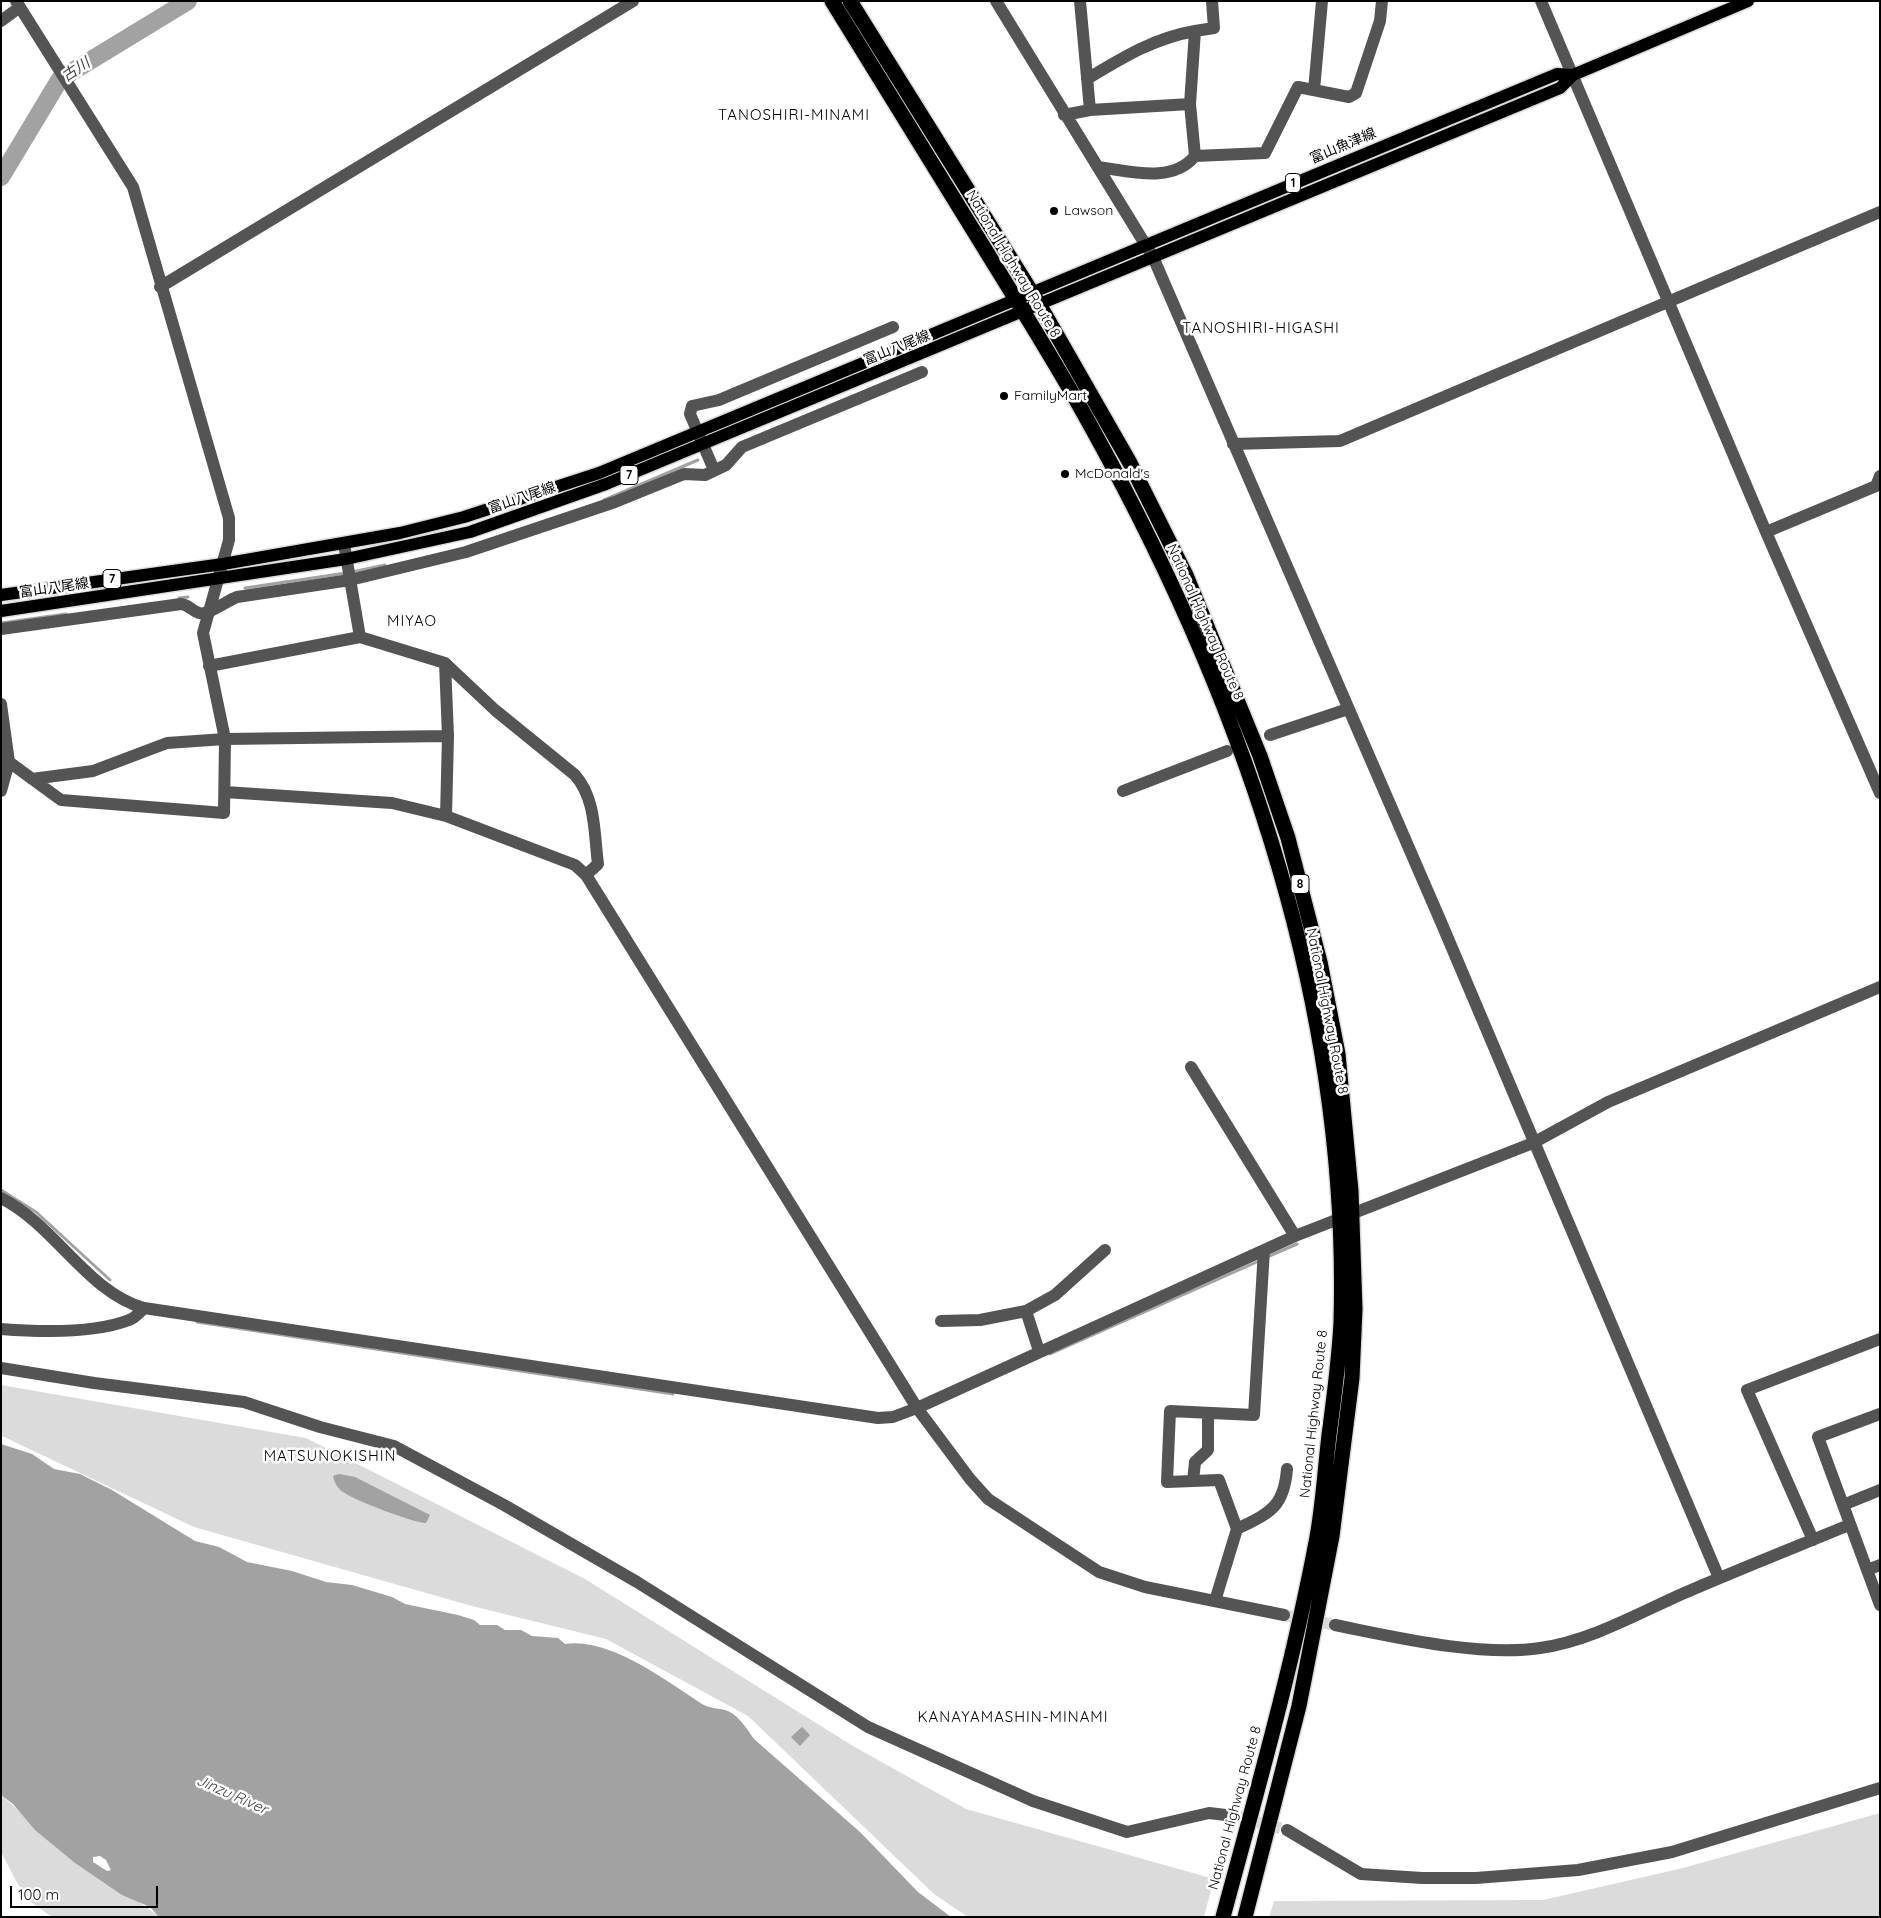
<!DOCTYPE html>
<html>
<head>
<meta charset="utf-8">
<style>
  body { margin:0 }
  #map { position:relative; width:1881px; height:1918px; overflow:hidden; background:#fff; font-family:Quicksand,sans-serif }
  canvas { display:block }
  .frame { position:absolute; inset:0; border:2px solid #000; pointer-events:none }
  .scale { position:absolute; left:10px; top:1886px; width:148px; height:22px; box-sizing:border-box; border:2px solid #000; border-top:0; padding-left:6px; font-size:15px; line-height:18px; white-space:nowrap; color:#000; -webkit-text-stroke:4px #fff; paint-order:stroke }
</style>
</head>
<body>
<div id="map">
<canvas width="1881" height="1918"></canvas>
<div class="frame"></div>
<div class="scale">100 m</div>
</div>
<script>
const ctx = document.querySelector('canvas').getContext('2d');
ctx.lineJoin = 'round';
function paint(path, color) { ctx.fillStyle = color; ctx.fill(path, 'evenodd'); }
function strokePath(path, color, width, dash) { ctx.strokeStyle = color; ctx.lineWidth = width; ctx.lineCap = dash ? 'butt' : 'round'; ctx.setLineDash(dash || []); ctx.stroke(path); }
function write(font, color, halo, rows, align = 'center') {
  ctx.font = font + ' Quicksand,"Noto Sans JP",sans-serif'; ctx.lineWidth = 5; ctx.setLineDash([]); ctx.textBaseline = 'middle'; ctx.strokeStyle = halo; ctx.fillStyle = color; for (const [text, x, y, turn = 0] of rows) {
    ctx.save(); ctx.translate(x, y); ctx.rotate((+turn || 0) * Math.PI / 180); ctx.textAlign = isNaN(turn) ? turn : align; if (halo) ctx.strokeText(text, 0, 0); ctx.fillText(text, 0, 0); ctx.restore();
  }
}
paint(new Path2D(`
  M1,1385L306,1438L585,1579L853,1746L966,1809L1214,1879L1204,1917H968L934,1894L748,1716L606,1639L472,1606L194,1527L2,1436Z
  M1,1795L53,1841L160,1917H52L25,1898L1,1852Z
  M1880,1813V1917H1269L1274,1901L1543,1900L1683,1868Z`), '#dbdbdb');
paint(new Path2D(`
  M1,1444L32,1454L54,1469L80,1474L112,1490L195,1541L219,1547L247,1562L292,1571L326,1582L352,1585L392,1597L405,1604L458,1615L474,1620L480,1625H497L505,1630H521L532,1636L558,1638L565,1644C609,1637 667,1681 702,1704C710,1709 720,1708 728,1711C739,1716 747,1729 754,1739L860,1832L918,1892L951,1917H159L150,1907L122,1895L75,1863L35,1830L13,1804L1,1795ZM100,1856L106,1860L111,1870L107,1871L93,1862V1857Z
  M339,1474L355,1477L430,1515L426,1523C414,1523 356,1501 343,1492C338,1489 334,1482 333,1476Z
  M802,1727L810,1735L800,1746L791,1737Z`), '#a2a2a2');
strokePath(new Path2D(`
  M604,500L698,460
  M352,572L385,565
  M245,588L346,573
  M179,598L188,597
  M1,623L66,614
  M1,1190L36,1212L110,1280
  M1267,1257L1297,1244
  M197,1322L673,1394
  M1050,1354L1259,1261`), '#a2a2a2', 3);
strokePath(new Path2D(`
  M1,177L60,79L188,1`), '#a2a2a2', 18);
strokePath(new Path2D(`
  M1284,1615L1335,1625
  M1234,1816L1287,1830`), '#d9d9d9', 12, [12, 6]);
const major = new Path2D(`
  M1,595L223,564L400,533L464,517L599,473L1557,74L1573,75
  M1,611L346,559L470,532L606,484L1560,88L1573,75L1748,1`);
const highway = new Path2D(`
  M832,1C883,83 933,165 983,246C1021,308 1060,369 1094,432C1244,704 1350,1008 1341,1323C1339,1360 1334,1398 1329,1435C1325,1469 1323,1504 1317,1537C1293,1665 1257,1791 1223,1917
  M850,1L1039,304L1130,463L1186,575L1260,756L1288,838L1320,962L1338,1054L1351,1191L1355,1309L1352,1378L1332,1536L1299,1706L1245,1917`);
strokePath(major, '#dbdbdb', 15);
strokePath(highway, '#dbdbdb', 18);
strokePath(new Path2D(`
  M996,1L1153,257L1441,922L1719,1578
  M1080,1L1090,110
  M1541,1L1766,532L1880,793
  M1,21L20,7
  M1087,79C1122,58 1154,38 1195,31
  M1314,90L1322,1
  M1190,104L1195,156
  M1064,115L1090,110L1190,104L1195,31L1214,28L1212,1
  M1098,167C1130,171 1172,184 1195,156L1265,153L1298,87L1349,97L1356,93L1380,21L1382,1
  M160,287L633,1
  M1233,444L1340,441L1880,212
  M714,470L690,414L692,406L719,400L893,327
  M1766,532L1876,486L1880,476
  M344,544L360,637L445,663L495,710L575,775C596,799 594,833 598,864L586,875
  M1,629L181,604C189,605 192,611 199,613C207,616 228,600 237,597L350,580L466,552L615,502L684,474L705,475L726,465L742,447L922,372
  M445,663L448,736L446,816
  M209,666L360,637
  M1,704L9,762L1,791
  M1270,735L1348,709
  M1,756L61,800L224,813L225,739L203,633L229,540V518L133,187L16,1
  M32,779L93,771L167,743L225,739L448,736
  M1123,791L1227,751
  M225,792L392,803L446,816L575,865L586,875L917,1408L970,1479L988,1499L1099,1572L1145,1587L1284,1615
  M1191,1067L1295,1236
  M1,1198C55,1225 87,1292 144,1308L878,1418L893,1417L917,1408L1295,1236L1533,1143L1608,1102L1880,987
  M941,1321L980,1320L1026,1311
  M1,1329C39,1332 93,1334 129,1320C135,1318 140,1312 144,1308
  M1039,1351L1026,1311L1055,1295L1105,1250
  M1,1368L94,1383L244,1402L320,1427L394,1446L504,1505L637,1582L868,1727L1033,1801L1127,1832L1209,1813L1234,1816
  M1880,1414L1818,1437L1880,1605
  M1193,1481L1195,1462L1208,1450V1413
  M1843,1505L1880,1490
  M1237,1529C1269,1513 1284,1508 1287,1469
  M1813,1540L1747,1390L1880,1339
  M1867,1570L1880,1565
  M1215,1601L1237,1529L1219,1480L1167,1482L1170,1411L1254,1415L1264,1250
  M1335,1625C1395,1637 1479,1657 1540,1648C1590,1641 1637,1614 1682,1594C1737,1570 1793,1548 1849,1525
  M1287,1830L1361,1874L1422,1878H1476L1578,1870L1672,1852L1880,1788`), '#545454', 12);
strokePath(major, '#000', 12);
strokePath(highway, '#000', 15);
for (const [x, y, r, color] of [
  [1054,211,5,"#000"],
  [1004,396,5,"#000"],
  [1065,474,5,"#000"]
]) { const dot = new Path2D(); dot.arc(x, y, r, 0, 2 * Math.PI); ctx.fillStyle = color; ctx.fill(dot); strokePath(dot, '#fff', 2); }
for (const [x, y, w] of [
  [1293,183,15],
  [629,475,18],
  [112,579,18],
  [1300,884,18]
]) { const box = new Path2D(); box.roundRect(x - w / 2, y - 9.5, w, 19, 4); ctx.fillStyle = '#fff'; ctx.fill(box); strokePath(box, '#000', 1); }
write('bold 12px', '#000', null, [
  ["1",1293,183],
  ["7",629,475],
  ["7",112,579],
  ["8",1300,884]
]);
write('14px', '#000', '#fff', [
  ["富山魚津線",1343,146,-23],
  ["National Highway Route 8",1013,264,59],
  ["富山八尾線",897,348,-22],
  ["富山八尾線",522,498,-19],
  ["富山八尾線",54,588,-8],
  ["National Highway Route 8",1205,622,66],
  ["National Highway Route 8",1327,1011,79],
  ["National Highway Route 8",1314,1414,-84],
  ["National Highway Route 8",1235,1808,-75]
]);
write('14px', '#000', '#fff', [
  ["Lawson",1064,211],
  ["FamilyMart",1014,396],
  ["McDonald's",1075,474]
], 'left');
write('italic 15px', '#434343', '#fff', [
  ["古川",76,70,-34],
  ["Jinzu River",232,1795,24]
]);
ctx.letterSpacing = '1px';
write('15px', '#000', '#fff', [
  ["TANOSHIRI-MINAMI",794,115],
  ["TANOSHIRI-HIGASHI",1261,328],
  ["MIYAO",412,621],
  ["MATSUNOKISHIN",330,1456],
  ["KANAYAMASHIN-MINAMI",1013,1717]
]);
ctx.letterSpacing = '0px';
</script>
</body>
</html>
